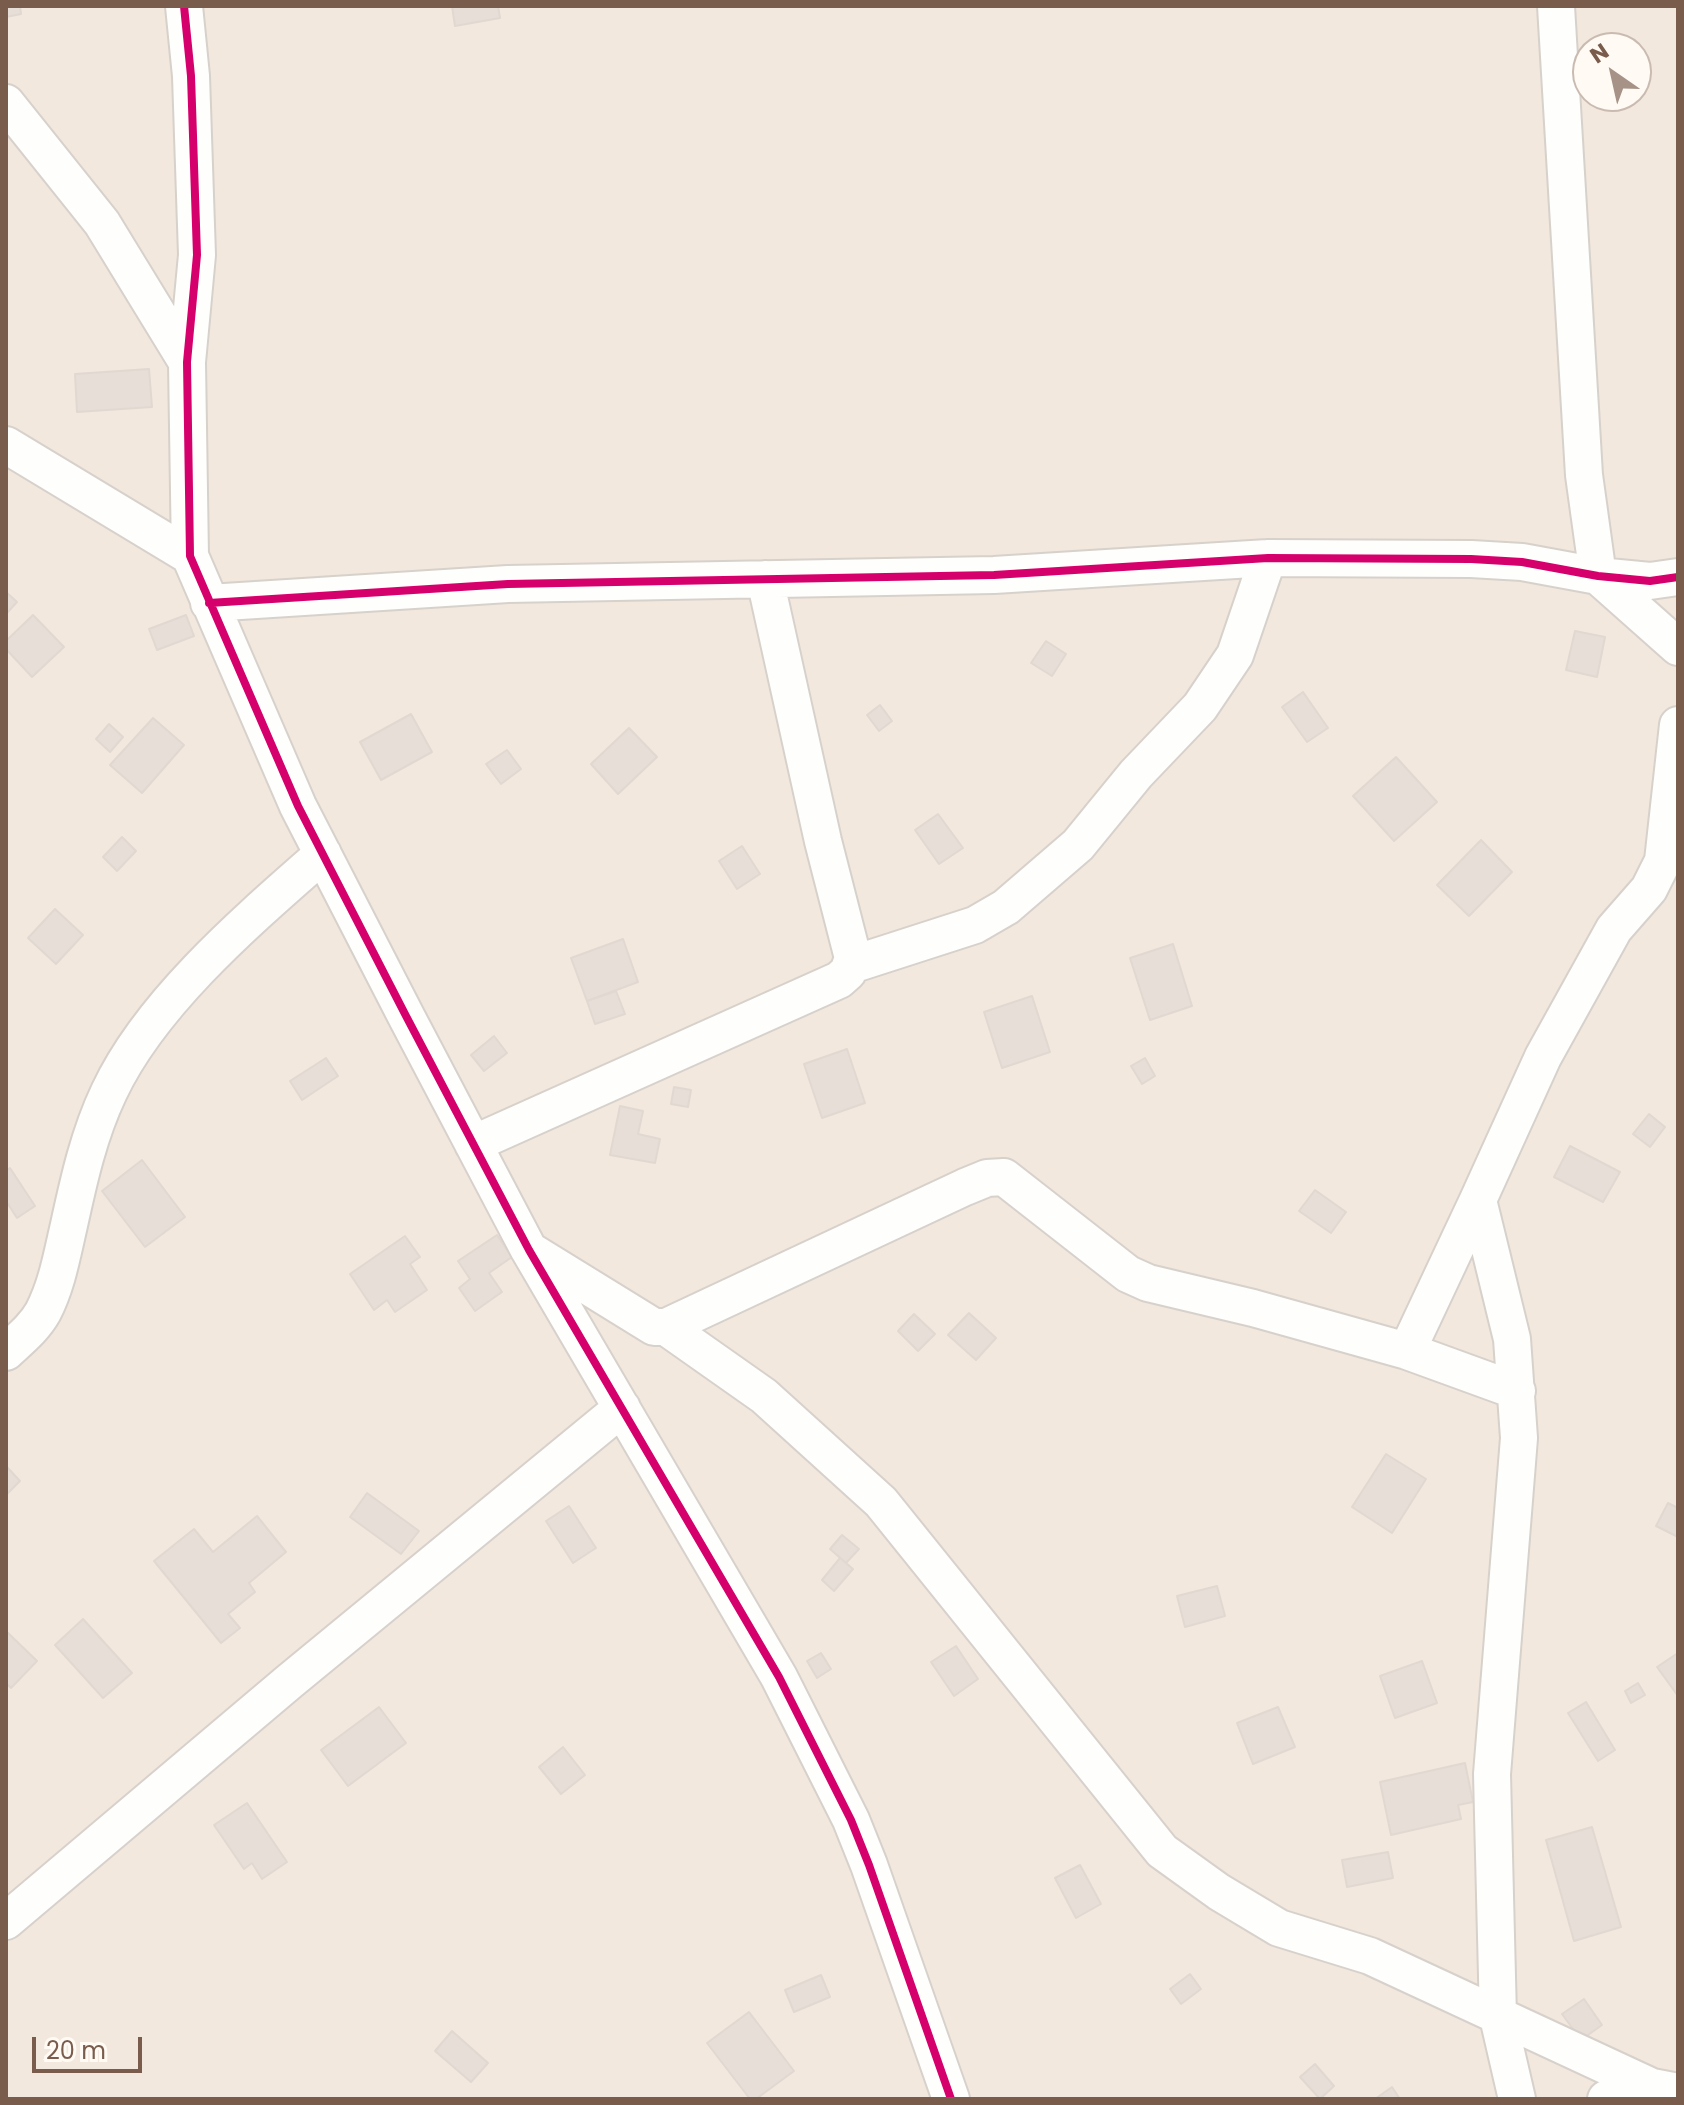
<!DOCTYPE html>
<html>
<head>
<meta charset="utf-8">
<style>
  body { margin:0 }
  #map { position:relative; width:1684px; height:2105px; overflow:hidden; background:#f9f5f0; font-family:Poppins,sans-serif }
  canvas { display:block }
  .frame { position:absolute; inset:0; border:8px solid #7a5c4d; pointer-events:none }
  .north { position:absolute; left:1572px; top:32px; width:80px; height:80px; box-sizing:border-box; background:#fffaf3; border:2px solid #cabbb1; border-radius:50%; rotate:326deg; font-size:22px; font-weight:700; line-height:32px; text-align:center; color:#7a5c4d }
  .north::after { content:''; display:block; margin:auto; width:28px; height:36px; background:#a69286; clip-path:polygon(50% 0,100% 100%,50% 72%,0 100%) }
  .scale { position:absolute; left:32px; top:2037px; width:110px; height:36px; box-sizing:border-box; border:4px solid #7a5c4d; border-top:0; padding-left:10px; font-size:24px; line-height:28px; white-space:nowrap; color:#7a5c4d; -webkit-text-stroke:6px #fffaf3; paint-order:stroke }
</style>
</head>
<body>
<div id="map">
<canvas width="1684" height="2105"></canvas>
<div class="frame"></div>
<div class="north">N</div>
<div class="scale">20 m</div>
</div>
<script>
const ctx = document.querySelector('canvas').getContext('2d');
ctx.lineJoin = 'round';
function paint(path, color) { ctx.fillStyle = color; ctx.fill(path, 'evenodd'); }
function strokePath(path, color, width, dash) { ctx.strokeStyle = color; ctx.lineWidth = width; ctx.lineCap = dash ? 'butt' : 'round'; ctx.setLineDash(dash || []); ctx.stroke(path); }
paint(new Path2D(`
  M6,6H1678V2099H6ZM1588,48H1636V96H1588Z`), '#f2e8de');
const building = new Path2D(`
  M6,6H20L21,14L6,17Z
  M452,6H498L500,18L455,26Z
  M149,369L152,407L77,412L75,374Z
  M6,592L17,602L6,614Z
  M33,615L64,647L32,677L6,649V641Z
  M186,615L194,636L157,650L149,629Z
  M1575,631L1605,637L1597,677L1566,670Z
  M1046,641L1066,654L1052,676L1031,663Z
  M1303,692L1328,728L1307,742L1282,707Z
  M880,705L892,721L879,731L867,715Z
  M411,714L432,752L381,780L360,742Z
  M153,718L184,745L142,793L110,765Z
  M109,724L123,737L110,752L96,739Z
  M629,728L657,757L618,794L591,764Z
  M507,750L521,769L501,784L486,764Z
  M1396,757L1437,802L1394,841L1353,796Z
  M938,814L963,848L939,864L915,830Z
  M122,837L136,851L117,871L103,857Z
  M1481,840L1512,872L1469,916L1437,885Z
  M742,846L760,874L737,889L719,861Z
  M55,909L83,935L56,964L28,938Z
  M623,939L638,982L587,1001L571,958Z
  M1173,944L1192,1006L1150,1020L1130,958Z
  M616,991L625,1014L595,1024L587,1001Z
  M1032,996L1050,1052L1002,1068L984,1012Z
  M494,1036L507,1053L484,1071L471,1055Z
  M847,1049L865,1103L822,1118L804,1064Z
  M326,1058L338,1076L302,1100L290,1081Z
  M1145,1058L1155,1076L1142,1084L1131,1066Z
  M674,1087L691,1090L688,1107L671,1104Z
  M620,1106L643,1111L638,1134L660,1139L655,1163L610,1155Z
  M1649,1114L1665,1127L1650,1147L1633,1134Z
  M1570,1146L1620,1172L1603,1202L1554,1177Z
  M142,1160L185,1217L145,1247L102,1191Z
  M10,1168L35,1206L17,1218L6,1201V1171Z
  M1315,1190L1346,1212L1331,1233L1299,1211Z
  M497,1235L512,1257L489,1273L502,1292L475,1311L459,1288L470,1279L458,1261Z
  M405,1236L420,1257L410,1264L427,1290L395,1312L387,1300L374,1310L350,1274Z
  M969,1313L996,1338L976,1360L948,1335Z
  M914,1314L935,1334L918,1351L898,1331Z
  M1386,1454L1426,1479L1392,1533L1352,1507Z
  M6,1466L20,1481L6,1495Z
  M367,1493L419,1531L401,1554L350,1517Z
  M1668,1503L1678,1508V1537L1656,1526Z
  M569,1506L596,1548L573,1563L546,1521Z
  M257,1516L286,1552L249,1583L255,1592L228,1614L240,1628L221,1643L154,1561L194,1529L213,1552Z
  M842,1535L859,1549L846,1563L830,1549Z
  M840,1558L853,1569L834,1591L822,1580Z
  M1217,1586L1225,1616L1185,1627L1177,1596Z
  M83,1619L132,1673L103,1698L55,1645Z
  M6,1631L37,1661L11,1688L6,1683Z
  M956,1646L978,1679L954,1696L931,1662Z
  M821,1653L831,1669L817,1678L807,1661Z
  M1678,1653V1696L1657,1667Z
  M1422,1661L1437,1703L1395,1718L1380,1676Z
  M1638,1683L1645,1695L1631,1703L1625,1691Z
  M1586,1702L1615,1750L1598,1761L1568,1713Z
  M379,1707L406,1743L348,1786L321,1750Z
  M1278,1707L1295,1747L1253,1764L1237,1723Z
  M563,1747L585,1775L561,1794L539,1767Z
  M1465,1763L1473,1802L1458,1805L1461,1819L1391,1835L1380,1782Z
  M247,1803L287,1862L262,1879L252,1863L244,1869L214,1825Z
  M1592,1827L1621,1927L1574,1941L1546,1840Z
  M1388,1852L1393,1878L1347,1887L1342,1860Z
  M1080,1865L1101,1904L1076,1918L1055,1878Z
  M1190,1974L1201,1989L1181,2004L1170,1989Z
  M821,1975L830,1997L794,2012L785,1990Z
  M1584,1999L1602,2025L1581,2040L1562,2014Z
  M749,2012L794,2071L756,2099H750L707,2043Z
  M452,2031L488,2063L471,2082L435,2051Z
  M1315,2064L1334,2086L1320,2099L1300,2077Z
  M1392,2087L1400,2099H1375Z`);
paint(building, '#e6ded7');
strokePath(building, '#e2d8d2', 2);
const minor = new Path2D(`
  M184,6L191,76L197,255L187,362L190,556L298,806L406,1016L529,1250L779,1677L851,1820L869,1865L951,2099
  M1556,6L1584,475L1598,576L1678,647
  M6,103L102,223L187,362
  M6,445L190,556
  M209,603L508,584L994,575L1268,558L1471,559L1522,562L1598,576L1650,581L1678,577
  M851,965L975,925L1006,907L1078,845L1136,774L1200,707L1235,655L1268,558
  M473,1144L839,980L848,972L853,958L823,841L765,579
  M534,1253L654,1327H666L965,1187L987,1178L1004,1177L1128,1274L1148,1283L1253,1308L1407,1351L1517,1391
  M666,1327L764,1396L881,1502L1162,1851L1219,1892L1279,1928L1370,1956L1652,2087
  M1407,1351L1478,1200
  M6,1352C20,1339 34,1328 43,1312C57,1285 62,1255 69,1225C79,1179 89,1134 109,1092C151,1002 249,919 323,854
  M6,1921L290,1681L622,1408
  M1517,2099L1498,2017L1492,1774L1519,1438L1512,1339L1478,1200L1543,1057L1614,929L1649,889L1663,861L1678,725
  M1606,2099L1652,2087L1678,2092`);
strokePath(minor, '#d7d1cb', 40);
strokePath(minor, '#fefefd', 36);
strokePath(new Path2D(`
  M184,6L191,76L197,255L187,362L190,556L298,806L406,1016L529,1250L779,1677L851,1820L869,1865L951,2099
  M209,603L508,584L994,575L1268,558L1471,559L1522,562L1598,576L1650,581L1678,577`), '#d6006c', 8);
</script>
</body>
</html>
